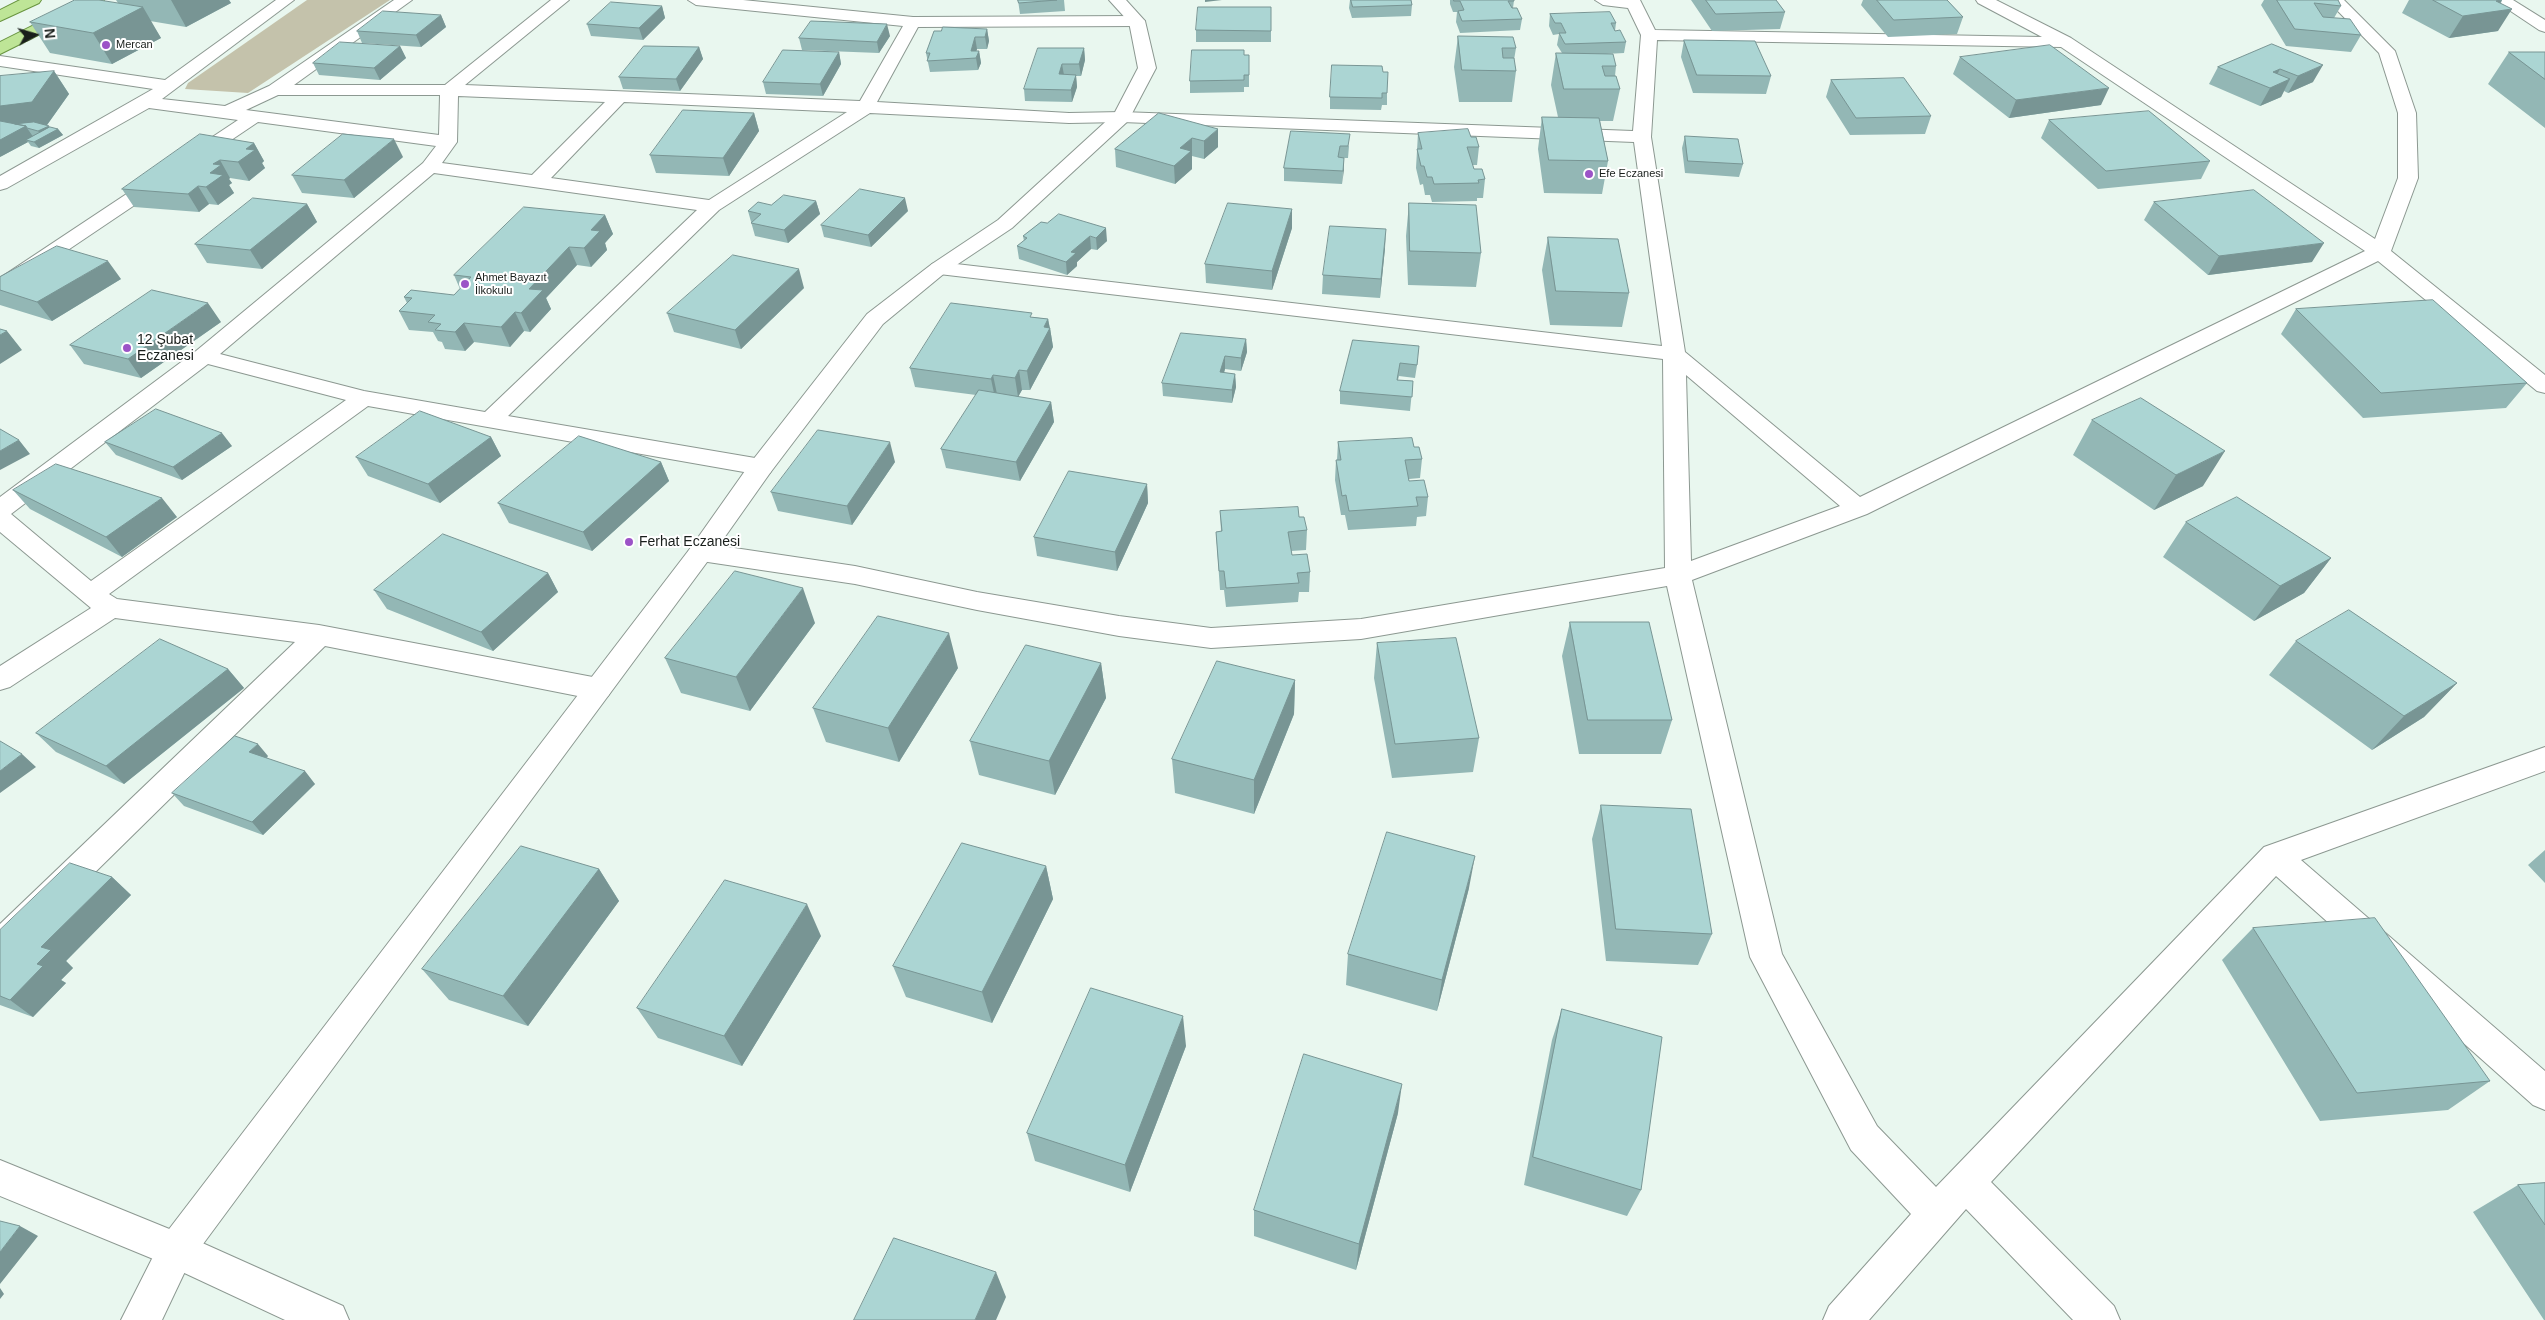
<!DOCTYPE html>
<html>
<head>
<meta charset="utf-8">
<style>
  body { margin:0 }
  #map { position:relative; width:2545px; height:1320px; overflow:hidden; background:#e9f7ef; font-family:Helvetica,sans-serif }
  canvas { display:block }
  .north { position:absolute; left:10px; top:10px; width:50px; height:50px; -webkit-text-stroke:4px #fff; paint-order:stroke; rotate:84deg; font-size:14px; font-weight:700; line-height:20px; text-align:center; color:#191e1b }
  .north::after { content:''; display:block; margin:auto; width:18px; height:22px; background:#191e1b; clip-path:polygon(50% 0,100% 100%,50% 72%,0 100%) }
</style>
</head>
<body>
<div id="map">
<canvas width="2545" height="1320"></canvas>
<div class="north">N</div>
</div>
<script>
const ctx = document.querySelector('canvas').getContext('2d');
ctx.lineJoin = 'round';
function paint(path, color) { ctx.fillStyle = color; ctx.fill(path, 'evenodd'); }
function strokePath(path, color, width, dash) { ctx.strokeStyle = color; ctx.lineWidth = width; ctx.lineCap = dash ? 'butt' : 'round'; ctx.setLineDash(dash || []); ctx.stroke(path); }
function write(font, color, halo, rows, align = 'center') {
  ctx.font = font + ' Helvetica,sans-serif'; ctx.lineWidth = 4; ctx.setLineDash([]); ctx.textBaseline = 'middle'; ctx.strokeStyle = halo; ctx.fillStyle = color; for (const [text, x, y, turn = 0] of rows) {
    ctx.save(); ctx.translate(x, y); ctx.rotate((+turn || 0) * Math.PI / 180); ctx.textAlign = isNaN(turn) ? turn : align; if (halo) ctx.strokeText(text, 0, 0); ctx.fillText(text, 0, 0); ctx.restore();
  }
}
paint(new Path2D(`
  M307,0H390L248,93L185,89L188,83Z`), '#c4c2ab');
const minor = new Path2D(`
  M276,0H294L162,99L225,106L269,86L394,0H412L294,85H445L551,0H569L465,85L860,101L903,26L696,5L688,0H743L913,17L1137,16L1145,21L1137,26L918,27L877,102L1069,113L1122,112L1633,131L1641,35L1628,8L1603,5L1595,0H1640L1655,30L2042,37L1978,3L1976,0H1996L2071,38L2375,239L2398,178V113L2379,53L2327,0H2344L2395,51L2416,113L2418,178L2391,251L2545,375V393L2537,391L2378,261L1867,514L1692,580L1782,954L1877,1126L1936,1187L2264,847L2545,747V771L2301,860L2545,1071V1110L2533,1105L2276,876L1991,1182L2114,1306L2120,1320H2073L1966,1209L1869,1320H1823L1829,1306L1911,1214L1851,1150L1750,957L1667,586L1361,639L1211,648L1119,636L977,610L855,584L701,561L692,558L688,552L692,546L701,543L855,566L977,592L1119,616L1211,628L1361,619L1665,568L1663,359L939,274L932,272L929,268L932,264L939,262L1662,346L1634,142L1122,122L1069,123L870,113L719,210L508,416L761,459L770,461L773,467L770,473L761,475L368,406L109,594L117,599L319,625L598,678L608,682L612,689L608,696L598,700L325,646L11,955L0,959V924L295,642L115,618L10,687L0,690V666L91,608L0,532V497L196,351L423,163L436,146L258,122L7,291L0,293V278L238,120L149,108L7,188L0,190V176L153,89L0,66V56L165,80ZM1657,40L2061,47L2365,251L1860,497L1685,352L1651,137ZM278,95H440L439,135L246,110ZM458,96L605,102L532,175L442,163L457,142ZM624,102L847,112L709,200L551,178ZM434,173L697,210L485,412L364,391L220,354ZM208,364L346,400L91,581L11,514ZM1686,375L1840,506L1691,561Z
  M2494,0H2513L2545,20V32L2539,30Z
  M0,1160L189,1237L343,1306L349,1320H285L163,1263L0,1196Z`);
const tertiary = new Path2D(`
  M1109,0H1126L1145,21L1156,68L1128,121L1012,228L946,272L883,324L770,473L710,558L189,1263L162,1320H121L163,1237L692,546L752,461L867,314L932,264L998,220L1114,114L1138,68L1129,22Z`);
const primary = new Path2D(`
  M20,0H41L39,3L0,21V10Z
  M84,0H104L102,3L0,54V42Z`);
strokePath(minor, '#8c9891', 2);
strokePath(tertiary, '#8c9891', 2);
strokePath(primary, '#68943f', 2);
paint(minor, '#fff');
paint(tertiary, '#fff');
paint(primary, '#bee597');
paint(new Path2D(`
  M116,0H229L231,3L186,27L150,21L161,38L112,64L50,53L30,22L118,3Z
  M1018,0H1064L1065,11L1020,14Z
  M1350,0H1411L1412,5L1411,16L1352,18L1349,8Z
  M1450,0H1514L1513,8L1522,19L1520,30L1460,33L1456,22L1457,12H1453L1450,4Z
  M1691,0H1776L1785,12L1780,29L1712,31Z
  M1863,0H1947L1963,17L1957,34L1888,37L1861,5Z
  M2264,0H2338L2341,6L2334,18L2361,35L2351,52L2286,46L2261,5Z
  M2409,0H2502L2501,3L2498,31L2449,38L2402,13Z
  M662,6L665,18L643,40L591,36L587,24Z
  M1271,7V42H1196V30Z
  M1550,14L1616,23L1615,31L1626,42L1624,53L1606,54L1616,66L1615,76L1620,89L1613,121H1600L1608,161L1602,194L1544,193L1538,149L1542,117H1558L1551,85L1556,53H1562L1557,45L1559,34L1553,35L1549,26Z
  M441,15L446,27L421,47L362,43L357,31Z
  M987,29L989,41L987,49H977L976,51H979L981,63L978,70L930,72L926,53Z
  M890,36L879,53L802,50L799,38Z
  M1458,36L1516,48L1514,60L1516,71L1512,102H1459L1454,67Z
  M1684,40L1771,76L1766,94L1693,93L1681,57Z
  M2272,44L2313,82L2288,93L2284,91L2281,97L2260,106L2209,84L2218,67Z
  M400,46L406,58L380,80L319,75L313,63Z
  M699,47L703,59L680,91L623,89L619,77Z
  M1084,48L1085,60L1081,76H1076L1077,87L1072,102L1025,101L1024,89Z
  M839,52L841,64L823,96L766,94L763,82Z
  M2509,52H2545V128L2488,84Z
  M1244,55H1249V87H1244V92L1190,93V81Z
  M1960,57L2101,105L2009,118L1953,74Z
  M54,71L69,94L47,125L46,126L50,128L58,129L63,135L39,148L31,146L28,142L0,157Z
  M1383,72L1387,93V105H1382L1381,110L1330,109V97Z
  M1831,80L1931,116L1925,134L1850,135L1826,97Z
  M754,113L759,131L729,176L656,173L650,155Z
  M1159,113L1218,147L1204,159L1192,156V169L1175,184L1116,167L1115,149Z
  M2049,120L2210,161L2201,179L2098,189L2041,138Z
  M1291,131L1349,146L1348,158H1344L1342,184L1284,181V168Z
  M1418,133L1471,137L1479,147L1477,165H1472L1474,169L1485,179L1483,198H1477V201L1432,202L1430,195H1425L1423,184L1420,185L1416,168Z
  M1685,136L1743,164L1739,177L1685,173L1682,148Z
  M254,143L264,161L262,163L265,168L249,181L230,178L229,179L232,183L229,185L234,193L218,205L209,204L199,212L134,207L122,189Z
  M403,157L354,198L302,193L292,175Z
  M816,201L820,214L788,243L755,236L748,211L771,205Z
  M2154,202L2312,262L2208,275L2144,220Z
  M1409,203L1481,253L1476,287L1408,285L1406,236Z
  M307,204L317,222L262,269L207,263L195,244Z
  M1292,209V228L1272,290L1206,283L1205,264Z
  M908,211L871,247L824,237L821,225Z
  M605,215L613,234L605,243L607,250L591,267L577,265L546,298L551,309L530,332L524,331L510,347L474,342L465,351L445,349L442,342L438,341L433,332L409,330L399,311L407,303L404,297L454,295L460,289L454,275Z
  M1041,222L1107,241L1097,250L1091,249L1077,262V266L1067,275L1019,259L1017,246L1024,241L1023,236Z
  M1548,237L1629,293L1622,327L1550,325L1542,270Z
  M1385,248L1380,298L1322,294L1323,275Z
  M0,277L121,279L52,321L0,305Z
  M804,288L741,349L674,332L667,313Z
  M2296,309L2527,383L2506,408L2363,418L2281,334Z
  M1033,317L1048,319L1050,328L1053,347L1030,390H1022L1018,397L1051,402L1054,422L1020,481L946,468L941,449L976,395L915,387L910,368Z
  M221,322L141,378L84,364L70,345Z
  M1246,339L1247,352L1241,371L1225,369L1224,373L1235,374L1236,387L1232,403L1163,396L1162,383Z
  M1353,340L1418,359L1415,378L1399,376L1398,380L1413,381L1410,411L1340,404V391Z
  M2092,420L2203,486L2154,510L2073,455Z
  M491,437L501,456L440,503L368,476L356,457Z
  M105,442L232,446L182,480L116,455Z
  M1338,442L1414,447L1422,459L1420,478L1409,479V481L1428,497L1426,516L1417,517L1416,526L1348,530L1345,515H1341L1335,480L1336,460H1337Z
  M661,462L669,481L592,551L509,523L498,503Z
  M895,462L852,525L778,511L771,492Z
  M1147,484L1148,503L1117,571L1037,556L1034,537Z
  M13,490L177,517L122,557L30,509Z
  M1220,511L1299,517L1307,530L1306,550L1291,551L1292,555L1310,572L1309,592H1299L1298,602L1226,607L1224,590H1220L1216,532L1221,531Z
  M2186,522L2331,558L2304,593L2254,621L2163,557Z
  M548,573L558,592L493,651L387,609L374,590Z
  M1570,622L1672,720L1661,754H1579L1562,656Z
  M815,623L750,711L681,693L665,658Z
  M2296,641L2457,683L2424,717L2372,750L2269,675Z
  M1377,643L1479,738L1473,772L1392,778L1374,678Z
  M1101,663L1106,698L1055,795L979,775L970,741Z
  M958,668L899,762L826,742L813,708Z
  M228,669L244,688L124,784L56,752L36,733Z
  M1295,680L1294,714L1254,814L1175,793L1172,759Z
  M268,756L267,758L315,784L263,835L184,806L172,793Z
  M1601,805L1712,934L1698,965L1606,961L1592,839Z
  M2545,850V883L2528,865Z
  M1046,866L1053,899L992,1023L906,997L893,966Z
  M599,869L619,901L528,1026L449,1000L422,969Z
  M112,877L131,895L66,961L73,968L61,980L66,983L33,1017L0,1005V930Z
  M1469,888L1437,1011L1346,985L1348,954Z
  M2253,928L2490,1081L2448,1110L2320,1121L2222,960Z
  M821,936L742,1066L658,1038L637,1008Z
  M1562,1009L1641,1190L1627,1216L1524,1185L1552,1040Z
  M1186,1046L1130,1192L1035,1161L1027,1133Z
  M1398,1113L1356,1270L1254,1236V1210Z
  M2545,1183V1320H2544L2473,1212L2518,1185Z`), '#93b7b5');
paint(new Path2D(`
  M171,0H229L231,3L186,27Z
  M1205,0H1222L1205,2Z
  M2502,0L2495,11L2512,9L2498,31L2449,38L2463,16L2496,1Z
  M662,6L665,18L643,40L639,28Z
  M143,7L161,38L112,64L93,33Z
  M441,15L446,27L421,47L416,35Z
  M887,24L890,36L879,53L877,42Z
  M987,29L989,41L987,49L985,37Z
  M975,37L977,49L974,59L971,51Z
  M400,46L406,58L380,80L374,68Z
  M699,47L703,59L680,91L676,79Z
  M1084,48L1085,60L1081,76L1079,64Z
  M979,51L981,63L978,70L976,58Z
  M839,52L841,64L823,96L820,84Z
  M1062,64L1064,75L1059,74Z
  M2323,65L2313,82L2288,93L2298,76Z
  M2280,69L2271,86L2273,72Z
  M54,71L69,94L47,125L27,128L34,138L26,140L28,142L0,157V106Z
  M1076,75L1077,87L1072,102L1071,90Z
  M2290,79L2281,97L2260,106L2270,88Z
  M2109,88L2101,105L2009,118L2016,100Z
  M754,113L759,131L729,176L723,158Z
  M49,126L53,132L58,129L63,135L39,148L34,142L43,137L38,131Z
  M1218,129V147L1204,159V141Z
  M1192,138V169L1175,184L1174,166L1180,148Z
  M394,139L403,157L354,198L344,180Z
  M254,143L264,161L262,163L265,168L249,181L238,162L246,149Z
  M1344,158V170L1342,184Z
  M220,160L230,178L229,179L232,183L229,185L234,193L218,205L206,187L213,164Z
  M198,186L209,204L199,212L188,194Z
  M905,198L908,211L871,247L868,235Z
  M816,201L820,214L788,243L784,230Z
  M307,204L317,222L262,269L250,250Z
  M1292,209V228L1272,290V271Z
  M605,215L613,234L605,243L607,250L591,267L584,248L591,230Z
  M1106,228L1107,241L1097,250L1096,238Z
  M1386,229L1385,248L1380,298L1381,279Z
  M1090,236L1091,249L1077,262V266L1067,275L1066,262L1071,252Z
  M2324,243L2312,262L2208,275L2219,256Z
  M569,247L577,265L546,298L551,309L530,332L521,313L529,289Z
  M108,261L121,279L52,321L37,302Z
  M799,269L804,288L741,349L735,330Z
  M208,303L221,322L141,378L128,359Z
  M515,312L524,331L510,347L501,327Z
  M1048,319L1050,330V328L1053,347L1030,390L1027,371L1044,327Z
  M464,323L474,342L465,351L455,332Z
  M7,331L22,350L0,364V335Z
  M1246,339L1247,352L1241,371V358Z
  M1225,356V369L1220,385V372Z
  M1019,370L1022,390L1018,397L1015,378Z
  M1235,374L1236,387L1232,403V390Z
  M993,375L997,394L995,398L991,379Z
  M1051,402L1054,422L1020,481L1016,462Z
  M222,433L232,446L182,480L173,467Z
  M491,437L501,456L440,503L428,484Z
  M19,440L30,454L0,470V451Z
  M890,442L895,462L852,525L847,506Z
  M2225,451L2203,486L2154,510L2176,475Z
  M661,462L669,481L592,551L583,532Z
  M1147,484L1148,503L1117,571L1115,552Z
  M162,498L177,517L122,557L106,537Z
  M2331,558L2304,593L2254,621L2280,586Z
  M548,573L558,592L493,651L481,632Z
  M803,588L815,623L750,711L736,677Z
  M949,633L958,668L899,762L888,728Z
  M1101,663L1106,698L1055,795L1049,761Z
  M228,669L244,688L124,784L106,766Z
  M1295,680L1294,714L1254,814V780Z
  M2457,683L2424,717L2372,750L2404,716Z
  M258,744L268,756L260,764L249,752Z
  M22,754L36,767L0,793V771Z
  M305,771L315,784L263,835L252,822Z
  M1475,856L1469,888L1437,1011L1442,980Z
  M1046,866L1053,899L992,1023L982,992Z
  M599,869L619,901L528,1026L503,996Z
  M112,877L131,895L66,961L73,968L61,980L66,983L33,1017L10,1000L37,964L41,947Z
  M807,904L821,936L742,1066L724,1036Z
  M1183,1016L1186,1046L1130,1192L1125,1165Z
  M1402,1084L1398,1113L1356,1270L1359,1244Z
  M20,1226L38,1236L0,1284V1252Z
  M996,1272L1006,1297L996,1320H975Z
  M0,1288L4,1294L0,1299Z`), '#789594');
const building = new Path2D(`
  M75,0H99L143,7L93,33L30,22Z
  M1018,0H1057L1019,3Z
  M1351,0H1411L1412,5L1353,7Z
  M1454,0H1514V1H1508L1512,8H1517L1522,19L1462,21L1458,11L1464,10L1460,1H1454Z
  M1706,0H1776L1785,12L1716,14Z
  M1877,0H1947L1963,17L1894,20Z
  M2277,0H2338L2341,6L2314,3L2323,17L2350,19L2361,35L2295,29Z
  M2433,0H2500L2496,1L2512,9L2463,16Z
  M611,2L662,6L639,28L587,24Z
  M1198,7H1271V31L1196,30Z
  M383,11L441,15L416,35L357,31Z
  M1610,12L1616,23H1611L1615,31L1620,30L1626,42L1565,44L1559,33H1566L1561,23H1555L1550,14Z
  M811,21L887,24L877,42L799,38Z
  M943,27L987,29L985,37H975L971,51H979L976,58L927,61L930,53H926L934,31H941Z
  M1458,36L1513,37L1516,48H1502L1503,58H1514L1516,71L1462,70Z
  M1684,40L1755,41L1771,76L1697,75Z
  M340,42L400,46L374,68L313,63Z
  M2272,44L2323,65L2298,76L2280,69L2273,72L2290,79L2270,88L2218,67Z
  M2050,45L2109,88L2016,100L1960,57Z
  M644,46L699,47L676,79L619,77Z
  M1038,48H1084L1079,64H1062L1059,74L1076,75L1071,90L1024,89Z
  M783,50L839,52L820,84L763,82Z
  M1192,50H1244V55H1249V75H1244V80L1190,81Z
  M2509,52H2545V79Z
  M1556,53L1613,54L1616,66H1602L1605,76H1616L1620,89H1564Z
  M1332,65L1382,66L1383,72H1388L1387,93H1382V98L1330,97Z
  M54,71L32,102L0,106V76Z
  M1904,78L1931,116L1856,118L1831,80Z
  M683,110L754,113L723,158L650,155Z
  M2149,111L2210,161L2106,171L2049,120Z
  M1159,113L1218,129L1204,141L1192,138L1180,148L1191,151L1174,166L1115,149Z
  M1542,117L1599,118L1608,161L1549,160Z
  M0,121L26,126L0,140Z
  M34,122L49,126L38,131L27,128L26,126L15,124Z
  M50,127L58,129L34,142L26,140Z
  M1468,129L1471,137H1476L1479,147H1467L1474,169H1482L1485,179L1478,180L1479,183L1434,184L1432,177H1427L1424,166H1421L1417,149H1422L1418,133Z
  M1291,131L1350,134L1348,146H1340L1338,157L1344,158L1343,171L1284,168Z
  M200,134L254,143L246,149L255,150L238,162L220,160L213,164L221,165L210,173L223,175L206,187L198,186L188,194L122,189Z
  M343,134L394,139L344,180L292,175Z
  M1685,136L1738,139L1743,164L1688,161Z
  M860,189L905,198L868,235L821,225Z
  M2254,190L2324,243L2219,256L2154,202Z
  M784,195L816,201L784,230L751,223L761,214L748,211L758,202L771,205Z
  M253,198L307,204L250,250L195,244Z
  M1228,203L1292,209L1272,271L1205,264Z
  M1409,203L1476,205L1481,253L1410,251Z
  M524,207L605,215L591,230L600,231L584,248L569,247L529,289L543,290L521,313L515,312L501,327L464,323L455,332L435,330L441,324L428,322L435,315L399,311L412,298L404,297L411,290L454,295L471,277L454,275Z
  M1059,214L1106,228L1096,238L1090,236L1071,252L1076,253L1066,262L1017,246L1027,238L1023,236L1041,222L1047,223Z
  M1330,226L1386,229L1381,279L1323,275Z
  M1548,237L1618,239L1629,293L1556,291Z
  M57,246L108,261L37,302L0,290V277Z
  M733,255L799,269L735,330L667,313Z
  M152,290L208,303L128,359L70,345Z
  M2433,300L2527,383L2381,393L2296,309Z
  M951,303L1032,313L1030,317L1048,319L1044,327L1050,328L1027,371L1019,370L1015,378L993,375L991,379L910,368Z
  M0,329L7,331L0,335Z
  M1181,333L1246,339L1241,358L1225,356L1220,372L1235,374L1232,390L1162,383Z
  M1353,340L1419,346L1417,365L1400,363L1397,380L1413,381L1412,397L1340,391Z
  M979,390L1051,402L1016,462L941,449Z
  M2141,398L2225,451L2176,475L2092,420Z
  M156,409L222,433L173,467L105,442Z
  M420,411L491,437L428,484L356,457Z
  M0,429L19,440L0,451Z
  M818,430L890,442L847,506L771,492Z
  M579,436L661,462L583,532L498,503Z
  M1412,438L1414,447H1419L1422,459L1405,460L1409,481L1424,480L1428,497H1416L1418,506L1349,511L1346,495L1342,496L1336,460H1341L1338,442Z
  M56,464L162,498L106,537L13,490Z
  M1069,471L1147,484L1115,552L1034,537Z
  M2237,497L2331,558L2280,586L2186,522Z
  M1298,507L1299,517H1304L1307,530L1288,532L1292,555L1307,554L1310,572L1297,573L1299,583L1226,588L1224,571H1219L1216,532L1222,531L1220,511Z
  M443,534L548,573L481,632L374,590Z
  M735,571L803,588L736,677L665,658Z
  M2349,610L2457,683L2404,716L2296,641Z
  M878,616L949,633L888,728L813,708Z
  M1570,622H1649L1672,720H1588Z
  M1456,638L1479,738L1395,744L1377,643Z
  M160,639L228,669L106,766L36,733Z
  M1026,645L1101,663L1049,761L970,741Z
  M1217,661L1295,680L1254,780L1172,759Z
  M235,736L258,744L249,752L305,771L252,822L172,793Z
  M0,741L22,754L0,771Z
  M1601,805L1691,809L1712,934L1616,929Z
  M1387,832L1475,856L1442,980L1348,954Z
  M962,843L1046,866L982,992L893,966Z
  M521,846L599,869L503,996L422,969Z
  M70,863L112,877L41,947L51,950L37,964L43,966L10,1000L0,996V930Z
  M725,880L807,904L724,1036L637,1008Z
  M2375,918L2490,1081L2357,1093L2253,928Z
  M1091,988L1183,1016L1125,1165L1027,1133Z
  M1562,1009L1662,1037L1641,1190L1533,1157Z
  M1304,1054L1402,1084L1359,1244L1254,1210Z
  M2545,1183V1225L2518,1185Z
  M0,1221L20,1226L0,1252Z
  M894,1238L996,1272L975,1320H854Z`);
paint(building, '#abd5d3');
strokePath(building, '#789594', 1);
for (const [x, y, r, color] of [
  [106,45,5,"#9c53c7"],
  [1589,174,5,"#9c53c7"],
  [465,284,5,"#9c53c7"],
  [127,348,5,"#9c53c7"],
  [629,542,5,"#9c53c7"]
]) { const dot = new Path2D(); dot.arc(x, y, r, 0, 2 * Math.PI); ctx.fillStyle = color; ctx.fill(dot); strokePath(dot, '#fff', 2); }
write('11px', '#191e1b', '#fff', [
  ["Mercan",116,45],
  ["Efe Eczanesi",1599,174],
  ["Ahmet Bayazıt",475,278],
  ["İlkokulu",475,291]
], 'left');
write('14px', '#191e1b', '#fff', [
  ["12 Şubat",137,340],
  ["Eczanesi",137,356],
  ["Ferhat Eczanesi",639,542]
], 'left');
</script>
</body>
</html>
